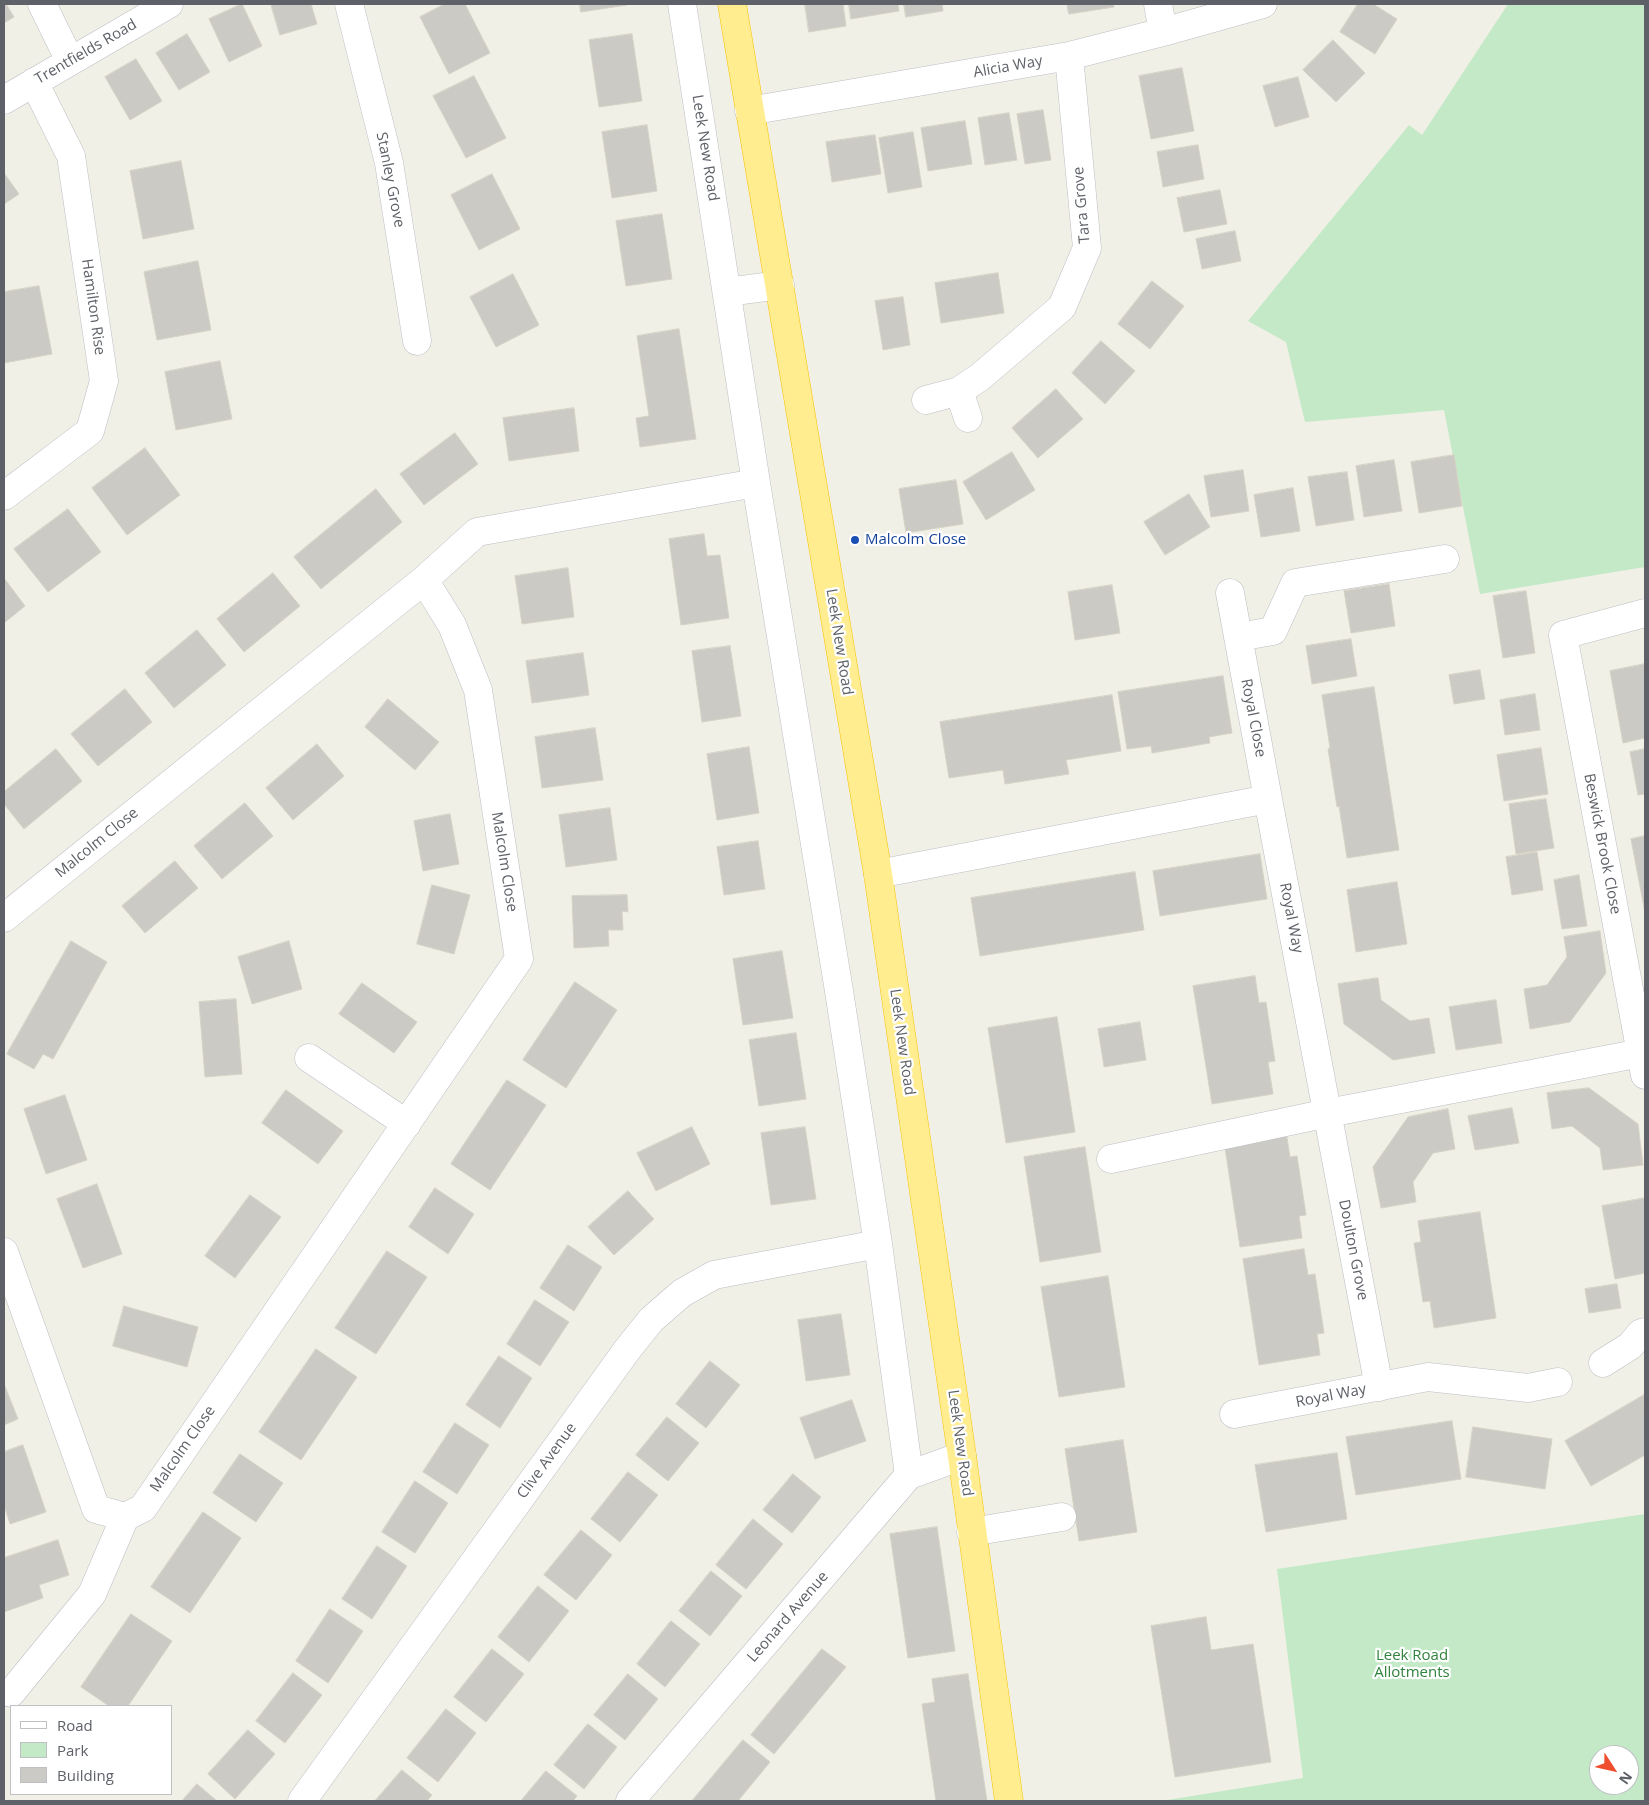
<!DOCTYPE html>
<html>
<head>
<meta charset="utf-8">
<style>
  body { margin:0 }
  #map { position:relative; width:1649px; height:1805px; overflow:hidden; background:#f1f0e7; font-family:"Open Sans",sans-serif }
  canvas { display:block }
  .frame { position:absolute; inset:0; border:5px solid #5e6268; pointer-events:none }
  .legend { position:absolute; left:10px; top:1705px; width:162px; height:90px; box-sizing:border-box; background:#fff; border:1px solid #bfc0c3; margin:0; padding:6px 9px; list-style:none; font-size:15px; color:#5e6268 }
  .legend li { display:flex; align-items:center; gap:10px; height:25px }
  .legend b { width:25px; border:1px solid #bfc0c3 }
  .north { position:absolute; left:1589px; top:1745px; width:50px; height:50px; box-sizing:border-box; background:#fff; border:1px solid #bfc0c3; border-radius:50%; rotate:125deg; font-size:14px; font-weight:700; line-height:20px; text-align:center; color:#5e6268 }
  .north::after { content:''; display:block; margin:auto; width:18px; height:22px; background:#f04f2f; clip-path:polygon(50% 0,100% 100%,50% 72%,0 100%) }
</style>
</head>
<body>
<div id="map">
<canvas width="1649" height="1805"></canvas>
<div class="frame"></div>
<ul class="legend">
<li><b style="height:6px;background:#fff"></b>Road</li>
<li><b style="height:14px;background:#c3e9c7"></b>Park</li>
<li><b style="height:14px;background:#cccac4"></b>Building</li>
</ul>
<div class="north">N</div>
</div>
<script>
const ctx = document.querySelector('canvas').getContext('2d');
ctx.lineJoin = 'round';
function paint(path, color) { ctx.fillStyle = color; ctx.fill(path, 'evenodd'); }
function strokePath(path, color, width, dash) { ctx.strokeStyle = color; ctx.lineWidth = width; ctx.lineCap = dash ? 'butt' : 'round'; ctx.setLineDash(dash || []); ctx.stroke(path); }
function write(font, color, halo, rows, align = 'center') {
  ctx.font = font + ' "Open Sans",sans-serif'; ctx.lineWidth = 4.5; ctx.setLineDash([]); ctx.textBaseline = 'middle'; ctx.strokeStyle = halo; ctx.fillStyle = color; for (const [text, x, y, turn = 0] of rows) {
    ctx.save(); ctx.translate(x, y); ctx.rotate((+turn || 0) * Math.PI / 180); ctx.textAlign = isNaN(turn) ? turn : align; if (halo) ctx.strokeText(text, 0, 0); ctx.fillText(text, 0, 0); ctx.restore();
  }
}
paint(new Path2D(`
  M1508,4H1645V567L1480,594L1444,410L1305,422L1286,342L1248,321L1409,125L1422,135Z
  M1645,1514V1801H1161L1303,1778L1277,1569ZM1599,1755H1629V1785H1599Z`), '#c3e9c7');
const building = new Path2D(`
  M4,4H6L14,17L4,23Z
  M242,4L262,46L229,62L209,19Z
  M271,4H311L317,24L280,35Z
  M445,4H465L490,53L449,74L420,17Z
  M580,4H627V5L581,12Z
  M805,4H843L846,26L809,32Z
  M849,4H898L899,11L851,19Z
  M904,4H942L943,11L906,17Z
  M1067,4H1113L1114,7L1069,14Z
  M1358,4H1373L1397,19L1375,54L1340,32Z
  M187,34L210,72L179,90L156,53Z
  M632,34L642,101L599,107L589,40Z
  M1333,40L1365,73L1336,102L1303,70Z
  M136,59L162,101L130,120L105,77Z
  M1182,68L1194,131L1151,139L1139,76Z
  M474,76L506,138L466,158L433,96Z
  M1298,77L1309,117L1275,127L1263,86Z
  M1043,110L1051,160L1025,164L1017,114Z
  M1009,113L1017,160L985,165L978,118Z
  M965,121L972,164L928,171L921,128Z
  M647,125L657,191L612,198L602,132Z
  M913,132L922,187L888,193L879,138Z
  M875,135L881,174L832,182L826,142Z
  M1198,145L1204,179L1163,187L1157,152Z
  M181,161L194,229L143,239L130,171Z
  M4,173L19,194L4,204Z
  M492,174L520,229L479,250L451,195Z
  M1220,190L1227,224L1184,232L1177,198Z
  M662,214L672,279L626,286L616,221Z
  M1235,231L1241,261L1202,269L1196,239Z
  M198,261L211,330L157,340L144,272Z
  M998,273L1004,313L941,323L935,283Z
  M513,274L539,325L496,347L470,297Z
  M1152,281L1184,306L1150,349L1118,324Z
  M39,286L52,354L4,363V292Z
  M903,297L910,345L883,350L875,301Z
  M679,329L696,439L640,447L636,418L649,416L637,336Z
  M1101,341L1135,371L1105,404L1072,373Z
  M220,361L232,419L176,430L165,372Z
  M1056,389L1083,419L1038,458L1012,428Z
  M574,408L579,451L509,461L503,418Z
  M455,433L478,464L424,505L400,474Z
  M145,448L180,495L127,535L92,488Z
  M1012,452L1035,490L986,520L963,482Z
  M1454,455L1462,506L1419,513L1411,462Z
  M1394,460L1402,511L1364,517L1356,466Z
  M1243,470L1249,511L1211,517L1204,476Z
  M1347,472L1354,520L1316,526L1308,477Z
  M956,480L963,524L906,533L899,489Z
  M1293,488L1300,531L1261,537L1254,495Z
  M376,489L402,522L321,589L294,557Z
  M1189,494L1210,527L1165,555L1144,522Z
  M68,509L101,552L48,592L14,549Z
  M704,534L707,556L720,555L729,618L681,625L669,539Z
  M568,568L574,617L522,624L515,576Z
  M273,573L300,606L244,652L217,619Z
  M4,578L25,606L4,623Z
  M1389,584L1395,626L1351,633L1344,591Z
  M1112,585L1120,633L1075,640L1068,592Z
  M1526,591L1535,653L1503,658L1493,596Z
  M197,630L226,665L174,708L145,673Z
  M1351,639L1357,676L1312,684L1306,646Z
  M730,646L741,716L702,722L692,651Z
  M583,653L589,695L532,703L526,661Z
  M1645,664V738L1623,743L1610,671Z
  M1480,670L1485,699L1454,704L1449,675Z
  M1223,676L1232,733L1209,737L1210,743L1152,753L1151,746L1127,749L1118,692Z
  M1374,687L1399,850L1347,858L1339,806L1337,807L1328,749L1330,748L1322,695Z
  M125,689L152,722L98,766L71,734Z
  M1535,694L1540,730L1505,735L1500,700Z
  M1112,695L1121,751L1066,760L1069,774L1005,784L1003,770L949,778L940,722Z
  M388,699L439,742L415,770L365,727Z
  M595,728L603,780L542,788L535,737Z
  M317,744L344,776L293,820L266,788Z
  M749,747L759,813L717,820L707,754Z
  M1541,748L1548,794L1504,801L1497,755Z
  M56,749L82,781L24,829L4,804V792Z
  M1645,749V794L1638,795L1630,752Z
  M1546,799L1554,848L1516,854L1509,804Z
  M245,803L273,836L222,879L194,846Z
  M610,808L617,860L566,867L559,815Z
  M450,814L459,864L423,871L414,821Z
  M1645,836V913L1631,839Z
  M758,841L765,889L724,895L717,847Z
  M1537,852L1543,890L1512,895L1506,857Z
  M1260,854L1267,899L1160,916L1153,871Z
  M175,861L198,888L145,933L122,906Z
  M1135,872L1144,930L980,956L971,898Z
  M1579,875L1587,926L1562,929L1554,880Z
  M1397,882L1407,944L1356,952L1347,890Z
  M432,885L470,895L454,954L417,944Z
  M627,895L628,912L622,911L623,930H608L609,946L574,948L572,896Z
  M1600,931L1606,973L1570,1022L1530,1029L1524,989L1547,985L1567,957L1564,937Z
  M71,941L107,962L53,1059L43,1054L34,1069L7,1054Z
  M289,941L302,989L252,1004L238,957Z
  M782,951L793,1018L743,1025L733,959Z
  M1255,976L1259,1003L1266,1002L1275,1061L1268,1062L1273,1094L1212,1104L1193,986Z
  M1378,978L1381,1000L1410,1021L1429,1018L1435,1053L1393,1060L1344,1024L1338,984Z
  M575,982L617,1010L566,1088L523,1060Z
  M362,983L417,1022L394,1053L339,1014Z
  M236,999L242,1074L205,1077L199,1002Z
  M1496,1000L1502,1043L1456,1050L1449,1007Z
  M1057,1017L1075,1132L1006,1143L988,1028Z
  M1140,1022L1146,1060L1104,1067L1098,1029Z
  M796,1033L806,1099L759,1106L749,1040Z
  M507,1080L546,1105L490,1190L451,1164Z
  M1589,1088L1638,1124L1643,1165L1603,1170L1600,1148L1572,1126L1552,1129L1547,1093Z
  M286,1090L343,1131L318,1164L262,1123Z
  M65,1095L87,1160L46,1174L24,1109Z
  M1512,1108L1519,1143L1475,1150L1468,1116Z
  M1448,1109L1455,1149L1433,1153L1413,1182L1416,1202L1381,1208L1373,1167L1408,1117Z
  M692,1127L710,1164L656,1191L637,1153Z
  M805,1127L816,1199L771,1205L761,1133Z
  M1286,1131L1290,1157L1297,1156L1306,1215L1299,1216L1302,1238L1240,1247L1224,1141Z
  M1085,1147L1101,1252L1040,1262L1024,1157Z
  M97,1184L122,1254L83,1268L57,1199Z
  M435,1188L474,1214L448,1254L409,1227Z
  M628,1191L654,1219L614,1255L588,1227Z
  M250,1195L281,1217L235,1278L205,1256Z
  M1645,1198V1273L1615,1279L1602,1206Z
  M1480,1212L1496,1318L1434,1328L1430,1301L1423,1302L1414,1243L1421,1242L1418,1221Z
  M568,1245L602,1267L574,1311L540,1288Z
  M1304,1249L1308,1275L1315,1274L1324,1333L1317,1334L1320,1355L1259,1365L1243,1259Z
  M387,1251L427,1277L376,1354L335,1328Z
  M1108,1276L1125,1387L1059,1397L1041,1287Z
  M1617,1284L1621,1308L1589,1313L1585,1289Z
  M535,1300L569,1322L540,1366L507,1344Z
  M124,1306L198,1327L187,1367L113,1346Z
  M841,1314L850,1375L806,1381L798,1320Z
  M316,1349L357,1377L301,1460L259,1432Z
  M499,1356L532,1378L500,1428L466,1405Z
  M710,1361L740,1385L706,1428L676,1404Z
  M4,1384L18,1419L4,1425Z
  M1644,1395L1645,1455L1591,1486L1565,1441Z
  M852,1400L866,1441L815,1459L800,1418Z
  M667,1417L699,1443L668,1481L636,1455Z
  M1452,1421L1461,1479L1356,1495L1346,1437Z
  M455,1423L489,1445L457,1494L423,1472Z
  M1473,1427L1552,1439L1545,1489L1466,1477Z
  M1123,1440L1137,1532L1079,1541L1065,1449Z
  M23,1445L46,1512L10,1524L4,1505V1452Z
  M1337,1453L1347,1519L1266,1532L1255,1465Z
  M240,1454L283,1483L256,1522L213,1493Z
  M628,1472L658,1495L620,1542L591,1519Z
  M793,1474L821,1497L792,1533L763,1510Z
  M415,1481L448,1503L415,1553L382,1532Z
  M203,1512L241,1538L190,1613L151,1587Z
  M753,1519L783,1544L746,1589L716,1565Z
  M937,1527L955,1651L908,1658L890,1534Z
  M581,1530L612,1555L576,1600L544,1575Z
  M58,1540L69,1575L39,1585L43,1598L4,1612V1558Z
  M377,1546L407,1566L372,1619L342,1599Z
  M711,1571L742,1596L710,1636L679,1611Z
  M538,1586L569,1611L529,1662L498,1637Z
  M330,1609L363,1631L328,1683L296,1661Z
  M131,1614L172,1641L128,1706H109L81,1687Z
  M1206,1617L1211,1650L1253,1644L1271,1762L1175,1777L1151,1626Z
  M671,1621L700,1644L665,1687L637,1664Z
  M492,1649L524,1674L486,1722L454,1697Z
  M822,1649L846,1667L774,1754L751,1735Z
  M293,1673L322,1695L285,1743L256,1721Z
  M628,1674L658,1699L625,1740L594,1715Z
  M968,1674L987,1801H936L922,1704L935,1702L932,1679Z
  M446,1709L476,1733L438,1782L407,1758Z
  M588,1724L617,1747L584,1789L554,1765Z
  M248,1730L275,1754L235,1799L208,1774Z
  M743,1740L770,1762L738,1801H692Z
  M402,1770L432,1795L427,1801H375Z
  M546,1771L577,1796L573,1801H521Z
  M197,1784L217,1801H182Z`);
paint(building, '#cccac4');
strokePath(building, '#d6d2c5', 1);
const minor = new Path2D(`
  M42,4L70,61
  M349,4L389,163L417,341
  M682,4L756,483L839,991L878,1244L909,1475
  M1158,4L1163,32
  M4,100L169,4
  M749,111L1069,56L1163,32L1263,4
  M727,292L780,285
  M959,391L980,377L1062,307L1087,248L1069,56
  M926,400L959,391L968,418
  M4,496L90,431L104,381L71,156L34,82
  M1230,593L1268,799
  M1645,613L1563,635L1645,1075
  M1238,637L1273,631L1295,583L1445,559
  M878,874L1268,799L1379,1387
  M4,918L424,580L477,532L756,483
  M309,1058L407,1124
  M1111,1159L1328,1113L1641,1053
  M4,1252L96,1509L125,1517L143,1508L519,959L478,690L452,625L424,580
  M1603,1363L1630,1346L1641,1333L1645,1332
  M1234,1414L1428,1377L1528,1388L1558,1382
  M971,1532L1062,1517
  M11,1693L92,1594L125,1517
  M302,1801L627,1350L651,1320L682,1293L714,1275L878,1244
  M630,1801L909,1475L962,1456`);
const highway = new Path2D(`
  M732,4L878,874L962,1456L1009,1801`);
strokePath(minor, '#bbbec3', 29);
strokePath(highway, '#f8c200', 29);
strokePath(minor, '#fff', 28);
strokePath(highway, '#ffed90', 28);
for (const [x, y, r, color] of [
  [855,540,5,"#1a4fb4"]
]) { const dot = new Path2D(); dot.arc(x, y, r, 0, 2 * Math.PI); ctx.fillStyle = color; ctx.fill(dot); strokePath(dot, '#fff', 2); }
write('15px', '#5e6268', '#fff', [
  ["Trentfields Road",86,52,-30],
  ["Alicia Way",1008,67,-10],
  ["Leek New Road",705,148,81],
  ["Stanley Grove",390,180,79],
  ["Tara Grove",1082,205,-95],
  ["Hamilton Rise",93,307,82],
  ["Leek New Road",839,642,81],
  ["Royal Close",1253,718,79],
  ["Malcolm Close",97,843,-39],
  ["Beswick Brook Close",1602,844,79],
  ["Malcolm Close",504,862,81],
  ["Royal Way",1291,918,79],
  ["Leek New Road",902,1042,82],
  ["Doulton Grove",1353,1250,79],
  ["Royal Way",1331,1396,-11],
  ["Leek New Road",960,1443,82],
  ["Malcolm Close",183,1449,-55],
  ["Clive Avenue",547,1461,-54],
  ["Leonard Avenue",788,1617,-49]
]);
write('15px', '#164399', '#fff', [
  ["Malcolm Close",865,540]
], 'left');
write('15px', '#31833d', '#fff', [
  ["Leek Road",1412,1656],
  ["Allotments",1412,1673]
]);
</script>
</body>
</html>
